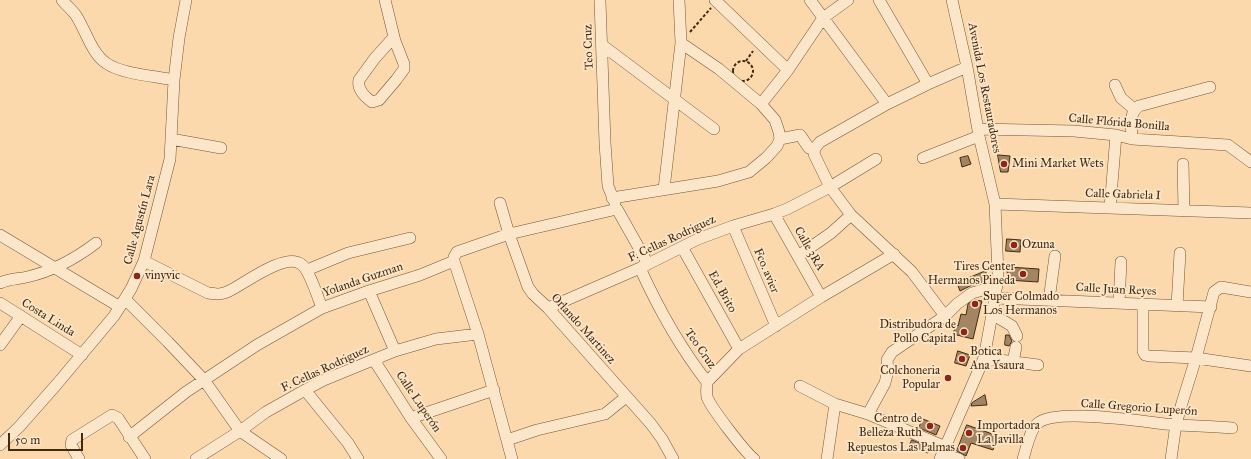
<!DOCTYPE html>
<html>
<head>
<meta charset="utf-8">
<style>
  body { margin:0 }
  #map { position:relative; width:1251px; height:459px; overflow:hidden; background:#fbd9ac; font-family:"IM FELL Great Primer",serif }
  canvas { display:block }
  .scale { position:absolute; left:8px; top:433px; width:75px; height:18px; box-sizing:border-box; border:2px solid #422a11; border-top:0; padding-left:5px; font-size:12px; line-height:14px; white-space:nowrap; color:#422a11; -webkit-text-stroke:3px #fce6c9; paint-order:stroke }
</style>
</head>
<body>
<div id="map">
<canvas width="1251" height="459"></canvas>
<div class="scale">50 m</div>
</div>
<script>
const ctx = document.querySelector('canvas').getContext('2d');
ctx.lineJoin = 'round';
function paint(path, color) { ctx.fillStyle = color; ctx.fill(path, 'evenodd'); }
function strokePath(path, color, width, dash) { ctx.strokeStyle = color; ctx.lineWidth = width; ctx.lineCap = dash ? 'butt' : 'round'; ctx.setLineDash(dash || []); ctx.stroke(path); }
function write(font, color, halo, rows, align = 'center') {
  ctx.font = font + ' "IM FELL Great Primer",serif'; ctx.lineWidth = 3.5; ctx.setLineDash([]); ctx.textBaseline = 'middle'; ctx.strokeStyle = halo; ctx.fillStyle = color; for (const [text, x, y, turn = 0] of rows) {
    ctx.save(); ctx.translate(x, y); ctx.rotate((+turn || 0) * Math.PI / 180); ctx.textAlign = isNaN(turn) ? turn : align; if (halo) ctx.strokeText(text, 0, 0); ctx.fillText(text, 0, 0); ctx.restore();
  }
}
const building = new Path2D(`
  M998,155L1010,156L1008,172H1001Z
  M968,156L971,164L962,167L960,158Z
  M1007,239L1021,240L1020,252L1006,251Z
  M1008,267L1039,269L1038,282L1007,280Z
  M986,271V281L970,286L960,291L957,283Z
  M975,300L982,301L973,339L953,334L956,325L958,326L961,314L966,315L968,304Z
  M1006,335H1009L1012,341L1009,346L1005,345Z
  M958,351L970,355L966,366L955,363Z
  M985,395L987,405L971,406L972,403Z
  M923,419L940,426L936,435L919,428Z
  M967,425L998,436L993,450L971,443L966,456L957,451Z
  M912,440L931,448L928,453L910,445Z`);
paint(building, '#a28562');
strokePath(building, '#422a11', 1);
const minor = new Path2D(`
  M62,0C66,5 71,9 75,14C85,28 91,53 106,63C121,74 155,76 174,80
  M385,0L395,41L404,64V69L396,80L379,100L372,102C365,97 357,89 359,80L375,58L394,37
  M715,0L788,70
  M810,0L887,104
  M879,0L928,84
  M600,1L605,143L608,186L615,203
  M602,45L714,129
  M1115,85L1121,98L1134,109
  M761,104L788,70L823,18L848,0
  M978,129L1074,131L1116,135L1132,139L1228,145L1251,162
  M171,139L221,148
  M780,139L800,135L809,148H815
  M1132,139C1132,128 1128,113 1139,106L1210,87
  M923,158L979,136
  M1183,164L1184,210
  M664,189L681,43L679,0
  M612,198L718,181L749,172L766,158L777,146L780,139L779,132L775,120L761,104L719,69L681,43
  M500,203L509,234L528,287L533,294L548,308L651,424L662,439L673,459
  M995,204L1251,213
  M1110,208L1116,135
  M774,214L821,297
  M733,226L776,326
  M0,235L120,307
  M682,247L739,349
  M798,256L831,233L851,215
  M144,261L208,293C215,294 222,295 229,291C244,284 285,252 301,264C309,269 318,298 322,308
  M640,268C659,310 679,346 707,382C707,387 706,392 707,397C711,408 745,452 754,459
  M307,270L348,253L410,238
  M0,283C9,279 18,279 27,277C53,271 75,259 96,243
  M369,291L395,351
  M995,298L1211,307
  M125,299L168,342L204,380L240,431L281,459
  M1049,300L1055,256
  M0,303L82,355
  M1119,303L1121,262
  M1143,304V351L1145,355L1149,356L1196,358L1251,366
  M1177,306L1180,253
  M548,308L640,268L698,239L733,226L774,214L787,209L830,187L876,159
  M992,314L1012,326L1017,336
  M945,316L912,272L851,215L830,187L814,154L815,148L820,142L887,104L928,84L967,67
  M0,345L21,316
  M984,358L1038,365
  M374,360L411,418L441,459
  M1013,362L1016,347
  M707,382L739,349L821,297L894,254
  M800,386L835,404L868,414L946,447
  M305,390L348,443L358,459
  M868,414L885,383L888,370L887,360L892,352L945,316L957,304L972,293L997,286
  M411,418L494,390
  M129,437L186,392L257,345L322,308L369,291L420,275L454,261
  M507,440L537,430L605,414L626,397
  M0,445L19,427L57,384L114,316L131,289L144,261L170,159L174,80L179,38L186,0
  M942,454L959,459
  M79,459L71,445L72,440L112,415L118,418L145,459
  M196,459L240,431L266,412L305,390L324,380L395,351L436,339L478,334
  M512,459L478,334L454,261V257L457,252L509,234L617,209L648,264
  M827,459L835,404
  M940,459L984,358L995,298L998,274L995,204L979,136L967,67L952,0
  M1023,459C1026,450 1030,429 1038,423C1056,408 1140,421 1165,424C1187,426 1210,426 1232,428
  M1171,459L1176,424L1182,403L1196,358L1214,292L1221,287L1251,292`);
strokePath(minor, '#705638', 12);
strokePath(new Path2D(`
  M690,32L711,8
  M746,61L753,51
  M733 71a10 10 0 1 1 20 0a10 10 0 1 1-20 0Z`), '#422a11', 2, [3, 2]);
strokePath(minor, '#fce6c9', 11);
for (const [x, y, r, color] of [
  [1004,164,4,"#8f2418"],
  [1014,245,4,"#8f2418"],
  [1023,274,4,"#8f2418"],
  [137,276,4,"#8f2418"],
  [975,304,4,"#8f2418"],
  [964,332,4,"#8f2418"],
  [962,359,4,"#8f2418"],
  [948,378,4,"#8f2418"],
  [930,426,4,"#8f2418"],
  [969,433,4,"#8f2418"],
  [963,448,4,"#8f2418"]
]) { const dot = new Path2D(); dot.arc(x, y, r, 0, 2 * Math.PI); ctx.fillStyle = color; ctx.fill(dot); strokePath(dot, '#fce6c9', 1.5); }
write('12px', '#422a11', '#fce6c9', [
  ["Teo Cruz",589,47,-92],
  ["Avenida Los Restauradores",984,88,79],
  ["Calle Flórida Bonilla",1119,123,5],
  ["Calle Gabriela I",1123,195,2],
  ["Calle Agustín Lara",140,220,-75],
  ["F. Cellas Rodriguez",672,239,-25],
  ["Calle 3RA",809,249,60],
  ["Fco. avier",766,271,67],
  ["Yolanda Guzman",363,280,-19],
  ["Calle Juan Reyes",1116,290,3],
  ["Ed. Brito",722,292,61],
  ["Costa Linda",48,318,32],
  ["Orlando Martinez",583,329,48],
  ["Teo Cruz",700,349,55],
  ["F. Cellas Rodriguez",325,369,-25],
  ["Calle Luperón",418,402,56],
  ["Calle Gregorio Luperón",1139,408,4]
]);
write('12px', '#422a11', '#fce6c9', [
  ["Mini Market Wets",1012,164],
  ["Ozuna",1022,245],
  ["Tires Center",1015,267,"right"],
  ["Hermanos Pineda",1015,281,"right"],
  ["vinyvic",145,276],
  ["Super Colmado",983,297],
  ["Los Hermanos",983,311],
  ["Distribudora de",956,325,"right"],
  ["Pollo Capital",956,339,"right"],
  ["Botica",970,352],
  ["Ana Ysaura",970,366],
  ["Colchoneria",940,371,"right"],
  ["Popular",940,385,"right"],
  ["Centro de",922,419,"right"],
  ["Belleza Ruth",922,433,"right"],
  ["Importadora",977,426],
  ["La Javilla",977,440],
  ["Repuestos Las Palmas",955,448,"right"]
], 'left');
</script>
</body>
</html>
